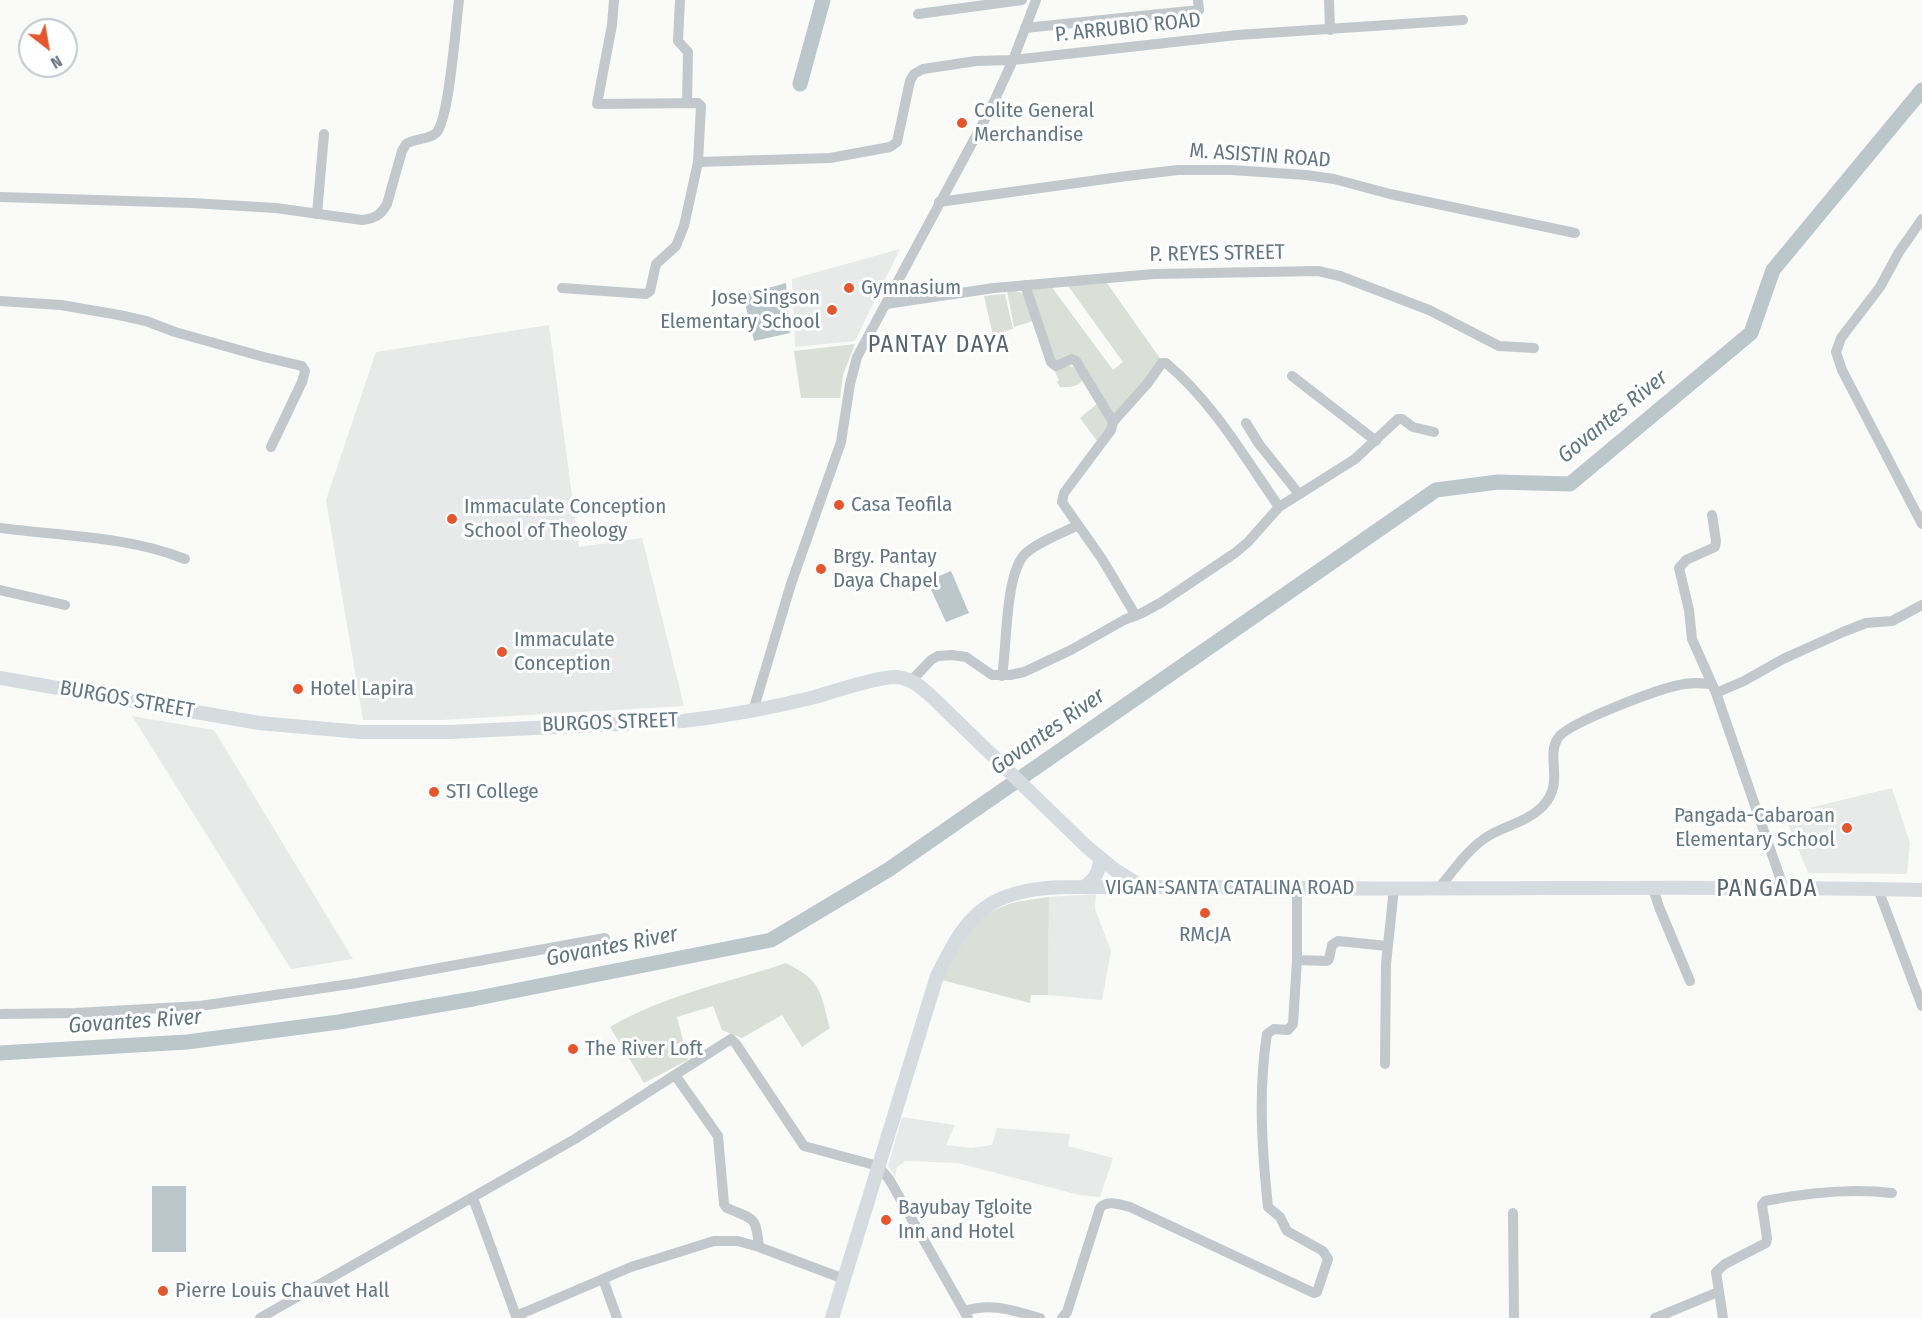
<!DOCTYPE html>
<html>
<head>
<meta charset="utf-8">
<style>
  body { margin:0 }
  #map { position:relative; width:1922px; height:1318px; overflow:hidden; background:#fafaf8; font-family:"Fira Sans Condensed",sans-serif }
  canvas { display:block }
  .north { position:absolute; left:18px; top:18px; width:60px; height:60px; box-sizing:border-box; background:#fff; border:2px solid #c1c8cd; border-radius:50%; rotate:149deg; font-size:16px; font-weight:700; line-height:24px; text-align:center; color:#657683 }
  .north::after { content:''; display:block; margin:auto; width:21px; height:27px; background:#e4572e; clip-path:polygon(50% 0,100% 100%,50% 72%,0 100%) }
</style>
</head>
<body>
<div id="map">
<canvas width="1922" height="1318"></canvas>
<div class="north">N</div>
</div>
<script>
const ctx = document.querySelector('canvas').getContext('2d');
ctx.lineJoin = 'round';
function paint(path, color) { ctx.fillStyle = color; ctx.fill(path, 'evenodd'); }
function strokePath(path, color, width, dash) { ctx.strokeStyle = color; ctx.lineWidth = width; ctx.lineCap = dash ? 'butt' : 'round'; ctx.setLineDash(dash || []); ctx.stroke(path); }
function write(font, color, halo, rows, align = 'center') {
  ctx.font = font + ' "Fira Sans Condensed",sans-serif'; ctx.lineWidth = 6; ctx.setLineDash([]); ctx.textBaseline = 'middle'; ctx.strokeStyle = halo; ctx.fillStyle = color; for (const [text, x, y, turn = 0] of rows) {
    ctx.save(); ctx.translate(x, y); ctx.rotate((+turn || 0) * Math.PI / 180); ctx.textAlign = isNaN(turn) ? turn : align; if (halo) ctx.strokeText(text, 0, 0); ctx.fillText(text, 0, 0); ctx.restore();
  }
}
paint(new Path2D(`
  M900,249L855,341L795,347L792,279Z
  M549,325L579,547L642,538L684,706L442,720H363L326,500L376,352Z
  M132,716L214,730L353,959L291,969Z
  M1892,788L1910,843L1907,874L1808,873L1784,814Z
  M1096,894L1095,909L1111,951L1102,1000L1048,995L1049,897Z
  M902,1117L955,1125L946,1145L971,1148L992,1145L997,1128L1070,1134L1068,1146L1113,1158L1100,1197L1079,1195L958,1163L905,1161L897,1167L895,1177L888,1166Z`), '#e8e9e9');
paint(new Path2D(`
  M1104,279L1162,361L1114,415L1074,354L1058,361L1055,360L1030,288L1051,286L1113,370L1123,362L1066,283Z
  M1014,290L1024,294L1033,321L1014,327L1007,291Z
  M1005,294L1013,329L993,335L984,296Z
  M855,344L843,375L840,398H801L794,351Z
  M1070,366L1073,367L1083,379C1079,388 1067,387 1060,387L1057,382L1059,380L1053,368Z
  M1097,404L1110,423L1097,441L1080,418Z
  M1049,897L1048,995H1031L1030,1003L942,980C957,944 972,915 1012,903C1024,900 1037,899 1049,897Z
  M786,963C823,982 819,990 830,1028L802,1047L782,1015L742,1038L722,1030L713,1006L677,1017L688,1060L644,1083L610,1027C664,995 727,983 786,963Z`), '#dadfd7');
paint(new Path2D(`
  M786,283L790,333L754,341L743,295Z
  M951,571L969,613L946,622L927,581Z
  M152,1186H186V1252H152Z`), '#bbc7cb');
strokePath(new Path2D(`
  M800,84L823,0
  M0,1053L187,1042L339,1022L473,999L771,940L888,870L1436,490L1498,482L1570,484L1751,333L1773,270L1922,90`), '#bbc7cb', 15);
strokePath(new Path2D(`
  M680,0L678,41L688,52L687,103
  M1329,0L1330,30
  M918,14L1022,0
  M1025,28L1199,10L1198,0
  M698,162L830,158L890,147L897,142L910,81L914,74L923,69L976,61L1013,60L1237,35L1463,20
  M0,197L192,203L276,208L362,220C374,219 381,215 387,204L402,151L406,144C416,138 428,140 436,133C449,122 456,22 459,0
  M939,202L1127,176L1178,170H1231L1306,175L1334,179L1390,194L1575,233
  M317,214L324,134
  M1922,219L1899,252L1880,287L1841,338L1836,352L1842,370L1922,524
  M1025,285L1051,362L1056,366L1072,359L1076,361L1113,422L1111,430L1064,493L1062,502L1102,559L1136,616
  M562,288L646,294L650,291L656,264L676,246L684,226L698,162L701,106L698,103L597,104L612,25L614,0
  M0,301L61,305L119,315L146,321L175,332L264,357L302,366L305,371L302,382L271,447
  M886,304L994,288L1154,274L1318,271L1340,276L1429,310L1499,346L1534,348
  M1292,376L1376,441
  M1113,422L1147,384L1162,363H1166C1213,402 1245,458 1279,507
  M1246,423L1259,444L1299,494
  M1712,515L1716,541L1715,547L1686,560L1679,568L1689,610L1692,639L1716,693L1784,889
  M0,528C61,536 127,536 185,559
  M0,590L65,605
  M1002,676C1007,647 1005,574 1025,554C1039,541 1061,534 1078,525
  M911,681L931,660L938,656L952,655L966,657L992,675H1010L1024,672L1071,650L1124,620L1142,613L1162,602L1235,553L1248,542L1279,507L1355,459L1398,419H1402L1413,427L1434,432
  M1716,693L1744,681L1783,659L1843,632L1866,623L1892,621L1922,605
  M753,711L791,584L841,442L850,384L857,357L991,108L1013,60L1036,0
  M1439,888C1454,870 1469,847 1490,835C1507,825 1527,822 1542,807C1566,783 1545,758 1558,738C1567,723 1659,689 1679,685C1690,682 1700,683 1711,684
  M1653,888L1659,907L1690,981
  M1878,889L1922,1006
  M1297,960L1327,961L1329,959L1332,945L1338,941L1387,946
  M0,1014L76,1013L200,1006L357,983L605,938
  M1385,1064L1386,964L1394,888
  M675,1075L718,1136L724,1204L727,1208C754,1220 756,1215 759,1247
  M473,1198L516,1316L631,1267L714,1241H738L759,1247L844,1279
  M1513,1213L1514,1318
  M603,1279L617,1318
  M965,1311C992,1302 1014,1311 1040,1318
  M260,1318L575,1139L731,1039L736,1044L804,1146L878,1166L889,1179L968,1318
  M1062,1318L1067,1312L1100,1208C1107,1199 1121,1205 1130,1207L1314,1293L1317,1292L1328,1259L1323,1251L1287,1231L1280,1217L1268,1207C1262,1150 1258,1091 1267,1034L1274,1029L1288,1030L1293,1024L1297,960V888
  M1655,1318L1718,1292
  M1723,1318L1716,1272L1725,1264L1766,1243L1767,1238L1762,1205L1765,1201C1806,1193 1851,1188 1892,1193`), '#c3c8cc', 10);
strokePath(new Path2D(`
  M0,678L259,723L361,732H449L683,721C727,716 771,708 815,697C835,691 876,677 896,677C911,678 921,687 931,696L1087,847L1115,870L1141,886
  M1084,887C1095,879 1100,871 1100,858
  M832,1318L937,976C953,944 969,910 1005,897C1036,885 1070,887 1102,887C1168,886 1233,888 1298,888C1506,890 1714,885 1922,890`), '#d6dbdf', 14);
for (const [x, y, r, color] of [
  [962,123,6,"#e4572e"],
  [849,288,6,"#e4572e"],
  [832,310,6,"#e4572e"],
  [839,505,6,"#e4572e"],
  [452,519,6,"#e4572e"],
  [821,569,6,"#e4572e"],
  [502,652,6,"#e4572e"],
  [298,689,6,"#e4572e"],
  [434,792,6,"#e4572e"],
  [1847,828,6,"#e4572e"],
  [1205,913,6,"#e4572e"],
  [573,1049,6,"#e4572e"],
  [886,1220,6,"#e4572e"],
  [163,1291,6,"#e4572e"]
]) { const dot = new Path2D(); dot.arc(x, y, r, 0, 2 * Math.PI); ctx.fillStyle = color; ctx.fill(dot); strokePath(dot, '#fff', 2); }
write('21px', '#657683', '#fff', [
  ["P. ARRUBIO ROAD",1128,28,-6],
  ["M. ASISTIN ROAD",1260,156,4],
  ["P. REYES STREET",1217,254,-1],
  ["BURGOS STREET",127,700,10],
  ["BURGOS STREET",610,723,-2],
  ["VIGAN-SANTA CATALINA ROAD",1230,888]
]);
write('21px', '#657683', '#fff', [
  ["Colite General",974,111],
  ["Merchandise",974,135],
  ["Gymnasium",861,288],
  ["Jose Singson",820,298,"right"],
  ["Elementary School",820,322,"right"],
  ["Casa Teofila",851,505],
  ["Immaculate Conception",464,507],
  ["School of Theology",464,531],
  ["Brgy. Pantay",833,557],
  ["Daya Chapel",833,581],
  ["Immaculate",514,640],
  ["Conception",514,664],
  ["Hotel Lapira",310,689],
  ["STI College",446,792],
  ["Pangada-Cabaroan",1835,816,"right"],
  ["Elementary School",1835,840,"right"],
  ["RMcJA",1205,935,"center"],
  ["The River Loft",585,1049],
  ["Bayubay Tgloite",898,1208],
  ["Inn and Hotel",898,1232],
  ["Pierre Louis Chauvet Hall",175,1291]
], 'left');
write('italic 22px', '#60757c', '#fff', [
  ["Govantes River",1613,417,-39],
  ["Govantes River",1048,732,-35],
  ["Govantes River",612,947,-11],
  ["Govantes River",135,1022,-4]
]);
ctx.letterSpacing = '1.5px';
write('24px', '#57646e', '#fff', [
  ["PANTAY DAYA",939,345],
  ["PANGADA",1767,889]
]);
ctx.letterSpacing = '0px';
</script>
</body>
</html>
